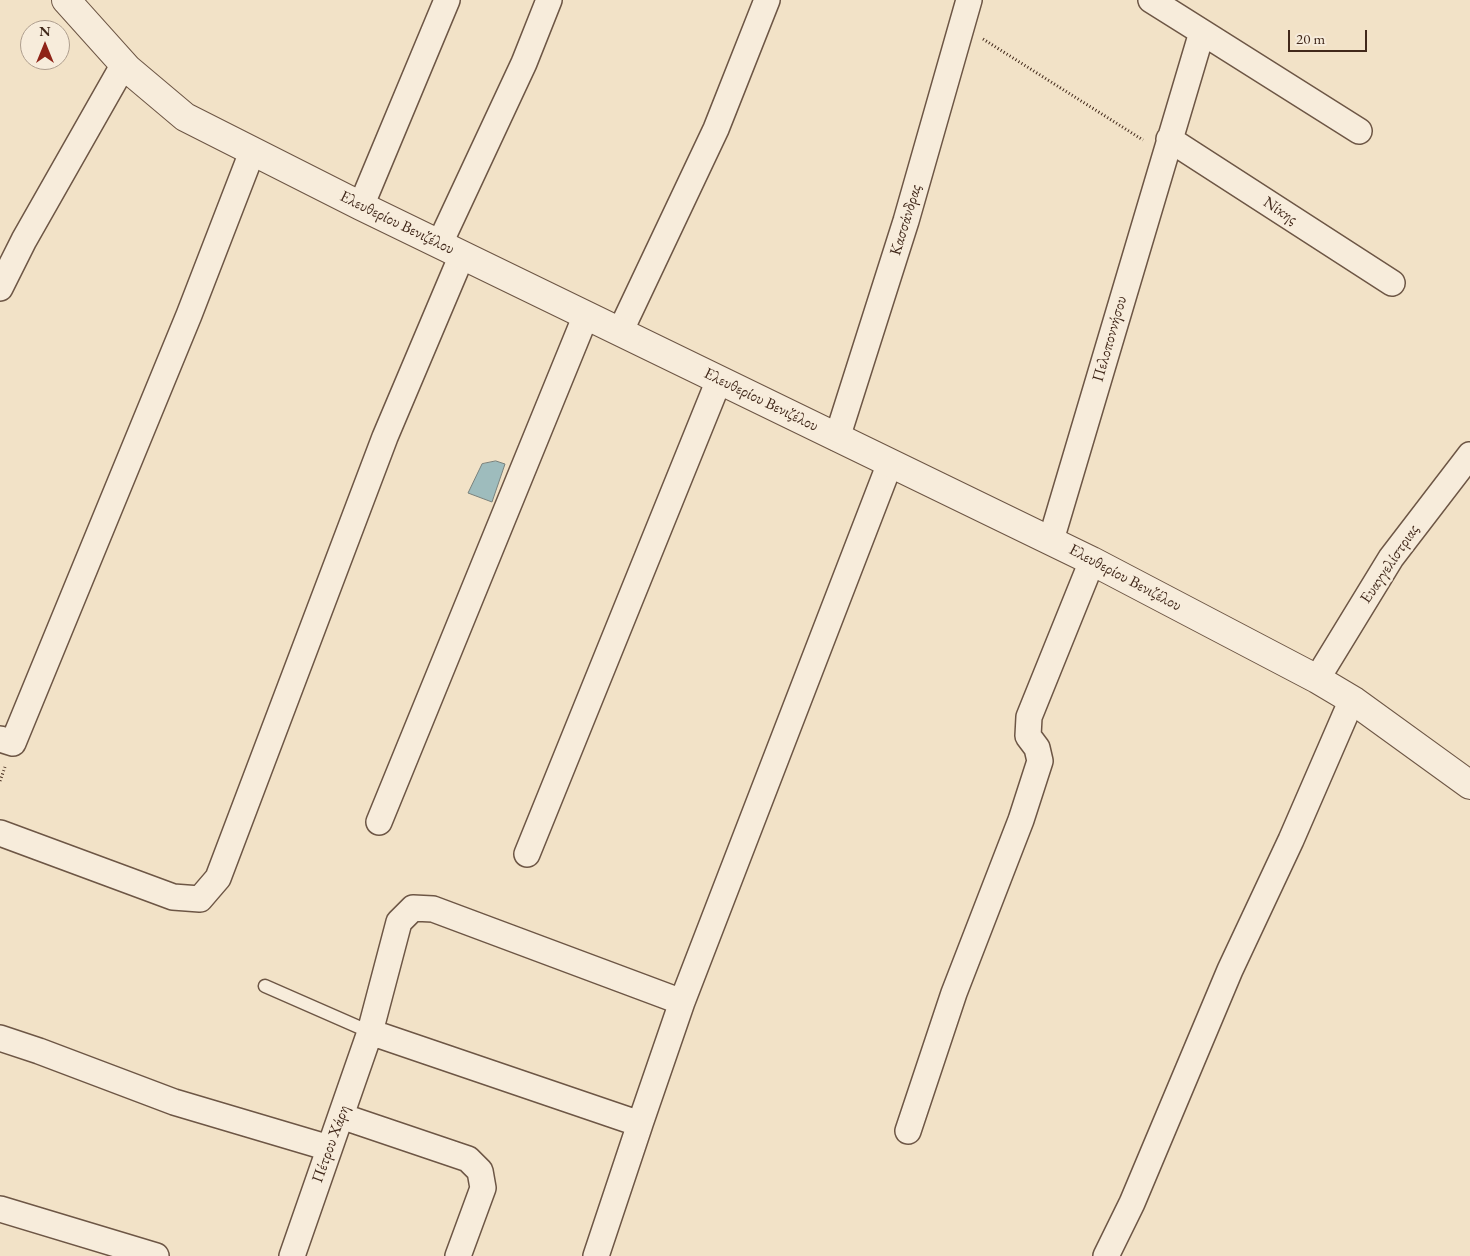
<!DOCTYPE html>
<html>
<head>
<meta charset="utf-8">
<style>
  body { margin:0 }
  #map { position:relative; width:1470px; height:1256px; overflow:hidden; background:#f2e2c7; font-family:"EB Garamond",serif }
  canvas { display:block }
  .north { position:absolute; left:20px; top:20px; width:50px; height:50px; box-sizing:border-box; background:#f7ecdb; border:1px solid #ae9e8e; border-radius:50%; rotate:0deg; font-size:14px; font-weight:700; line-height:20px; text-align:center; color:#41281a }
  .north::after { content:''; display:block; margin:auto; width:18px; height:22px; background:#8f2418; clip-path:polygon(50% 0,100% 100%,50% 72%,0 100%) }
  .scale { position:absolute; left:1288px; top:30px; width:79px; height:22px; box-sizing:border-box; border:2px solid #41281a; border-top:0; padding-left:6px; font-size:15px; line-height:18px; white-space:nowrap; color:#41281a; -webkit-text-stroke:4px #f7ecdb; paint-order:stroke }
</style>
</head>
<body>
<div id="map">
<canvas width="1470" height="1256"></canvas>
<div class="north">N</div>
<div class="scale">20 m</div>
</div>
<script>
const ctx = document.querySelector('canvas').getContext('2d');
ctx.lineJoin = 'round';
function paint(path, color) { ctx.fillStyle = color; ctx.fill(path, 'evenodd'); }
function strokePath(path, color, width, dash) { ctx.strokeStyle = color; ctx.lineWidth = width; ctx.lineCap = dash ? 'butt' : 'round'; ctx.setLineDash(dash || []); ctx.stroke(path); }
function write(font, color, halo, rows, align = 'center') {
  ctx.font = font + ' "EB Garamond",serif'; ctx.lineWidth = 4.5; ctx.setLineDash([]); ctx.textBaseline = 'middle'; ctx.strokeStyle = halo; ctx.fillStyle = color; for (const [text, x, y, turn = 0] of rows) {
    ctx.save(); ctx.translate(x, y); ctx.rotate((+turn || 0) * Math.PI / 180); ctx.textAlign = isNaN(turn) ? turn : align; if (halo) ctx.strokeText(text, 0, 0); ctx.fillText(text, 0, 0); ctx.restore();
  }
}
const water = new Path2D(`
  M496,461L505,464L492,502L468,493L482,464Z`);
paint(water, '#9ebcbd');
strokePath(water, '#79817c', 1);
const service = new Path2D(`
  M265,986L370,1032`);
const minor = new Path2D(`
  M1202,32L1359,131
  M1169,139L1392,283
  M361,206L447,0
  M440,243L524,63L549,0
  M0,288L24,240L124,64
  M620,332L716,129L767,0
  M837,438L906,221L969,0
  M1051,540L1202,32L1151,0
  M1317,679L1391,558L1470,455
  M0,739L13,743L189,315L252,152
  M379,822L586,315
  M0,833L173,897L200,899L218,878L385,437L462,255
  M527,854L719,380
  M370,1032L640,1124L682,1002L890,463
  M0,1038L39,1051L174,1102L329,1148
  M341,1116L468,1159L480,1171L483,1188L458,1256
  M908,1131L954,993L1021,820L1040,761L1037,748L1028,736L1029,717L1092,561
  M0,1209L156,1256
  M292,1256L370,1032L399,922L413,908L433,909L682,1002
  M596,1256L640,1124
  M1106,1256L1132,1203L1230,970L1291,840L1347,711L1354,701`);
const tertiary = new Path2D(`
  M66,0L128,69L185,117L361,206L1092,561L1317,679L1354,701L1470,785`);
strokePath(service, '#6d5645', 15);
strokePath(minor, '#6d5645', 28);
strokePath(tertiary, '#6d5645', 30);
strokePath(new Path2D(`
  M983,39L1143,140
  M0,781L5,767`), '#41281a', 3, [1, 2.5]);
strokePath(service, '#f7ecdb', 12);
strokePath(minor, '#f7ecdb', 25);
strokePath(tertiary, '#f7ecdb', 28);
write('16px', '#41281a', '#f7ecdb', [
  ["Νίκης",1280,211,33],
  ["Κασσάνδρας",906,220,-73],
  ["Ελευθερίου Βενιζέλου",397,223,26],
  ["Πελοποννήσου",1110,339,-74],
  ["Ελευθερίου Βενιζέλου",761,400,26],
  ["Ευαγγελίστριας",1390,564,-56],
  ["Ελευθερίου Βενιζέλου",1125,578,28],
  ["Πέτρου Χάρη",331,1144,-70]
]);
</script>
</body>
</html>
